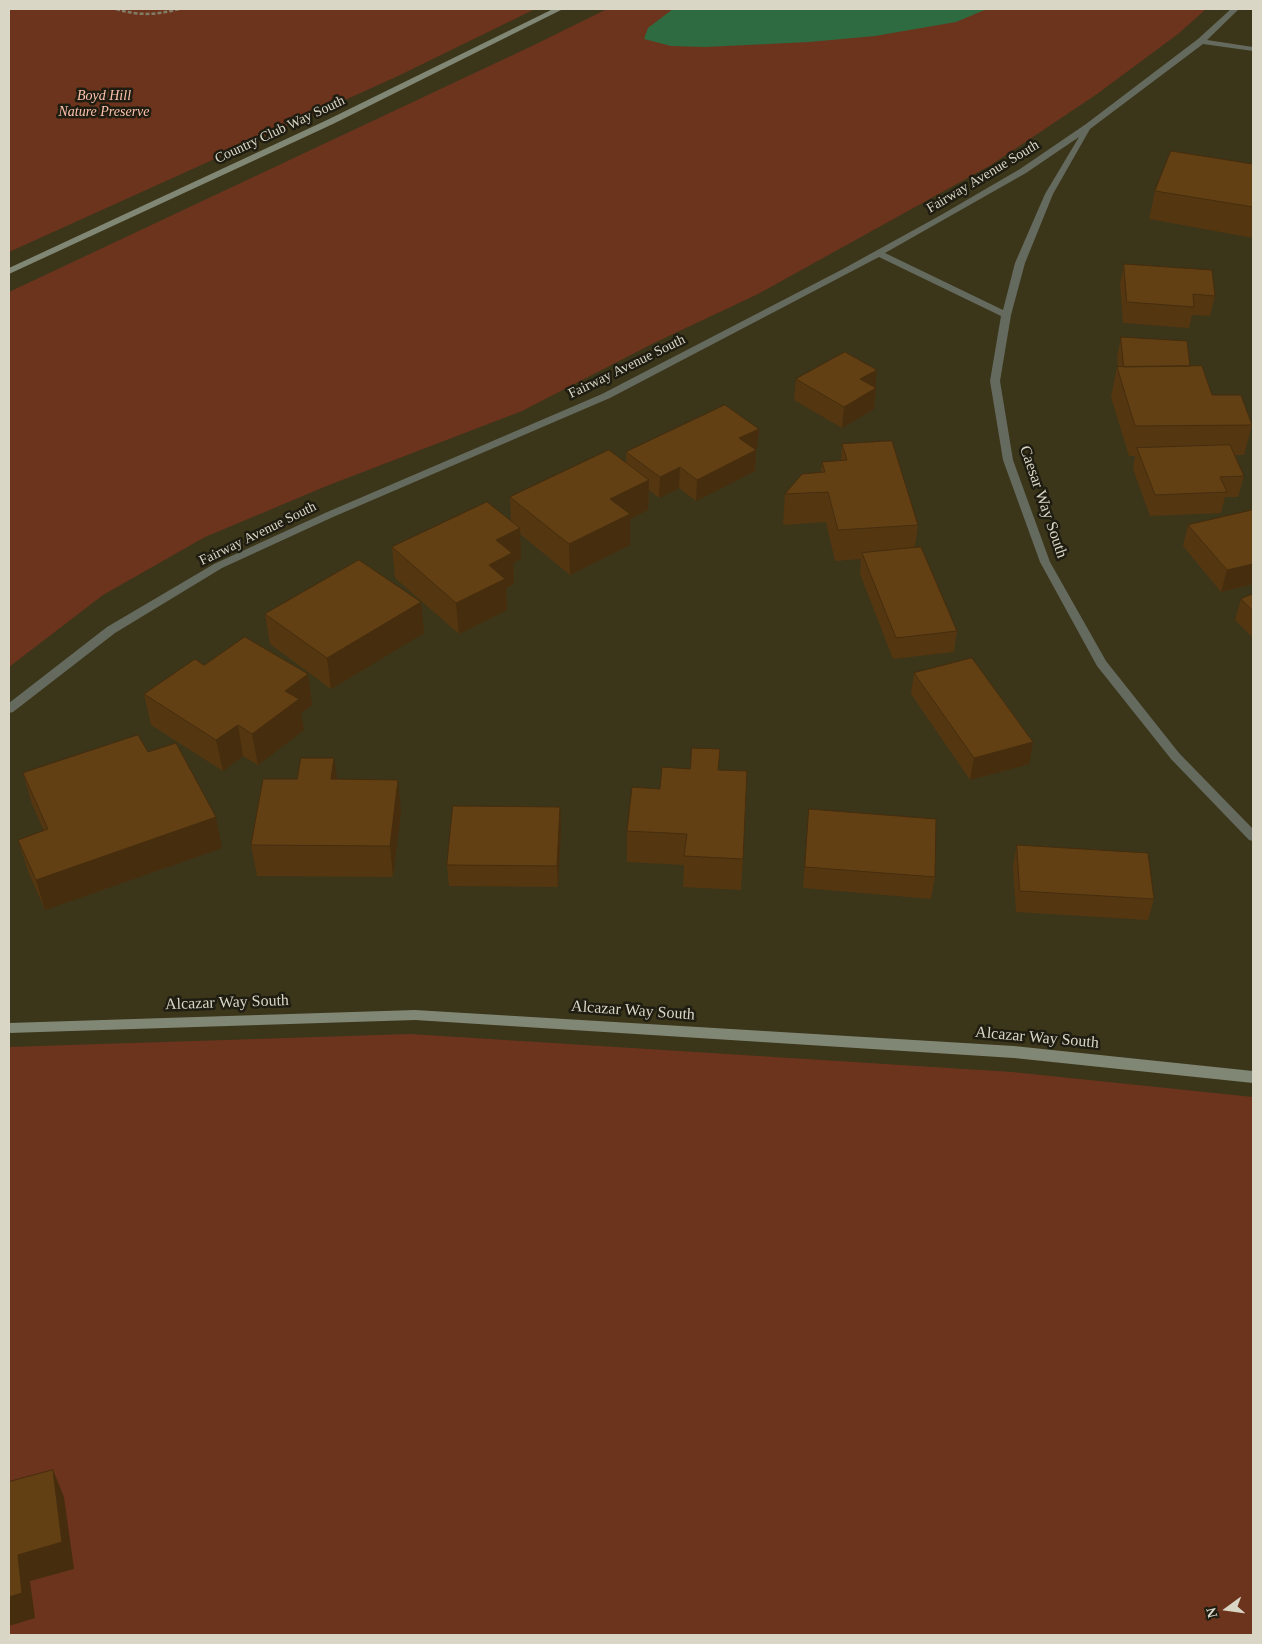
<!DOCTYPE html>
<html>
<head>
<meta charset="utf-8">
<style>
  body { margin:0 }
  #map { position:relative; width:1262px; height:1644px; overflow:hidden; background:#3b351a; font-family:"Times New Roman",serif }
  canvas { display:block }
  .frame { position:absolute; inset:0; border:10px solid #dad6c6; pointer-events:none }
  .north { position:absolute; left:1202px; top:1584px; width:50px; height:50px; -webkit-text-stroke:4px #1f1d11; paint-order:stroke; rotate:256deg; font-size:14px; font-weight:700; line-height:20px; text-align:center; color:#dad6c6 }
  .north::after { content:''; display:block; margin:auto; width:18px; height:22px; background:#dad6c6; clip-path:polygon(50% 0,100% 100%,50% 72%,0 100%) }
</style>
</head>
<body>
<div id="map">
<canvas width="1262" height="1644"></canvas>
<div class="frame"></div>
<div class="north">N</div>
</div>
<script>
const ctx = document.querySelector('canvas').getContext('2d');
ctx.lineJoin = 'round';
function paint(path, color) { ctx.fillStyle = color; ctx.fill(path, 'evenodd'); }
function strokePath(path, color, width, dash) { ctx.strokeStyle = color; ctx.lineWidth = width; ctx.lineCap = dash ? 'butt' : 'round'; ctx.setLineDash(dash || []); ctx.stroke(path); }
function write(font, color, halo, rows, align = 'center') {
  ctx.font = font + ' "Times New Roman",serif'; ctx.lineWidth = 5; ctx.setLineDash([]); ctx.textBaseline = 'middle'; ctx.strokeStyle = halo; ctx.fillStyle = color; for (const [text, x, y, turn = 0] of rows) {
    ctx.save(); ctx.translate(x, y); ctx.rotate((+turn || 0) * Math.PI / 180); ctx.textAlign = isNaN(turn) ? turn : align; if (halo) ctx.strokeText(text, 0, 0); ctx.fillText(text, 0, 0); ctx.restore();
  }
}
paint(new Path2D(`
  M9,9H535L398,76L9,252Z
  M607,9H1206L1178,34L1097,94L991,165L758,294L654,343L522,411L329,485L205,537L103,595L9,667V292L532,46Z
  M410,1034L1012,1072L1253,1097V1635H9V1047Z`), '#6d341d');
paint(new Path2D(`
  M673,9H987L956,22L875,36L809,42L705,47L671,46L644,39L648,28Z`), '#2e6b41');
strokePath(new Path2D(`
  M116,9C138,16 157,15 179,9`), '#817c66', 2.5, [4, 2]);
paint(new Path2D(`
  M1231,9H1239L1207,40L1253,47V51L1203,44L1090,129L1053,194L1025,263L1011,315L1000,381L1013,460L1050,562L1106,661L1179,753L1253,829V841L1249,840L1171,759L1097,666L1040,562L1003,460L990,381L1001,316L879,257L610,398L333,517L222,568L115,633L13,712L9,713V703L107,627L214,564L325,513L602,394L843,269L941,215L1020,169L1086,124L1198,39ZM1079,137L1045,194L1015,263L1003,310L885,253L1026,173Z`), '#656a5e');
paint(new Path2D(`
  M553,9H563L333,124L9,274V268L327,120Z
  M415,1010L1014,1046L1253,1071V1083L1014,1058L415,1020L9,1033V1023Z`), '#808774');
paint(new Path2D(`
  M1253,164V238L1149,219L1155,191Z
  M1124,264L1215,296L1210,316L1192,315L1189,328L1123,323L1120,284Z
  M1121,337L1190,366L1212,395L1252,425L1244,455H1235L1244,476L1238,497H1225L1221,513L1150,516L1133,469L1135,456H1129L1111,397L1117,367H1118L1117,357Z
  M796,379L875,387L876,388L874,409L842,428L794,400Z
  M759,429L757,449L756,450L755,471L696,501L679,488L659,498L649,490L648,510L630,519V545L570,575L520,534L521,559L513,563L514,584L506,588L507,610L459,634L395,578L392,547L511,522L510,497L626,463V452Z
  M842,444L918,525L915,547L957,631L954,652L893,659L860,574L861,559L835,561L826,522L783,525L785,494L821,472L822,462L841,461Z
  M1253,510V584L1221,592L1183,546L1188,525Z
  M1253,594V638L1235,620L1241,599Z
  M421,602L424,633L331,689L270,644L265,614Z
  M204,665L308,674L312,705L301,713L304,730L258,765L243,756L223,771L151,725L144,694Z
  M914,673L1033,742L1029,764L970,780L911,694Z
  M148,752L222,848L45,910L28,871L18,840L44,831L32,804L23,773Z
  M719,770L743,859L741,890L683,887L684,865L627,862V831L660,789Z
  M337,779L401,811L393,877L257,876L251,845Z
  M560,807L561,829L558,887L449,886L447,865Z
  M809,809L935,877L931,899L803,888Z
  M1017,845L1154,899L1148,920L1016,912L1013,866Z`), '#543711');
paint(new Path2D(`
  M877,370L875,389L876,388L874,409L842,428L844,407L860,379Z
  M759,429L757,449L739,459V438Z
  M756,450L755,471L696,501L697,480Z
  M680,467L679,488L659,498L660,477Z
  M649,480L648,510L630,519V545L570,575L569,544L610,499Z
  M520,528L521,559L513,563L514,584L506,588L507,610L459,634L456,603L489,565L496,540Z
  M1253,564V584L1221,592L1227,570Z
  M421,602L424,633L331,689L327,658Z
  M308,674L312,705L301,713L304,730L258,765L252,734L285,691Z
  M238,725L243,756L223,771L216,740Z
  M1033,742L1029,764L970,780L974,758Z
  M334,758L339,789L331,779Z
  M398,780L401,811L393,877L390,846Z
  M560,807L561,829L558,887L557,866Z
  M216,817L222,848L45,910L36,880Z
  M53,1470L64,1497L74,1569L30,1581L35,1618L9,1626V1597L18,1555Z`), '#452d0e');
const building = new Path2D(`
  M1171,151L1253,164V207L1155,191Z
  M1124,264L1212,270L1215,296L1193,294L1194,307L1127,302Z
  M1121,337L1187,341L1190,366L1124,367Z
  M845,352L877,370L860,379L876,388L844,407L796,379Z
  M1202,366L1212,395H1241L1252,425L1135,426L1117,367Z
  M725,405L759,429L739,438L756,450L697,480L680,467L660,477L626,452Z
  M892,441L918,525L838,530L828,492L785,494L802,474L825,472L822,462L847,460L842,444Z
  M1230,445L1244,476L1220,477L1227,492L1155,495L1137,448Z
  M609,450L649,480L610,499L630,514L569,544L510,497Z
  M487,502L520,528L496,540L512,553L489,565L505,579L456,603L392,547Z
  M1253,510V564L1227,570L1188,525Z
  M921,547L957,631L896,638L862,553Z
  M359,560L421,602L327,658L265,614Z
  M1253,594V611L1241,599Z
  M245,637L308,674L285,691L299,699L252,734L238,725L216,740L144,694L195,659L204,665Z
  M972,658L1033,742L974,758L914,673Z
  M138,735L148,752L176,743L216,817L36,880L18,840L48,829L23,773Z
  M692,748L720,749L718,770L747,771L743,859L684,856L687,834L627,831L632,787L660,789L662,767L690,769Z
  M301,758H334L331,779L398,780L390,846L251,845L263,779H297Z
  M453,806L560,807L557,866L447,865Z
  M809,809L936,819L935,877L805,867Z
  M1017,845L1148,853L1154,899L1020,891Z
  M53,1470L62,1542L18,1555L22,1593L9,1597V1482Z`);
paint(building, '#624014');
strokePath(building, '#452d0e', 1);
write('italic 14px', '#fdc2ac', '#1f1d11', [
  ["Boyd Hill",104,96],
  ["Nature Preserve",104,112]
]);
write('14px', '#dad6c6', '#1f1d11', [
  ["Country Club Way South",280,130,-25],
  ["Fairway Avenue South",983,177,-31],
  ["Fairway Avenue South",627,367,-26],
  ["Fairway Avenue South",258,534,-26]
]);
write('16px', '#dad6c6', '#1f1d11', [
  ["Caesar Way South",1043,502,71],
  ["Alcazar Way South",227,1003,-2],
  ["Alcazar Way South",633,1011,4],
  ["Alcazar Way South",1037,1038,5]
]);
</script>
</body>
</html>
